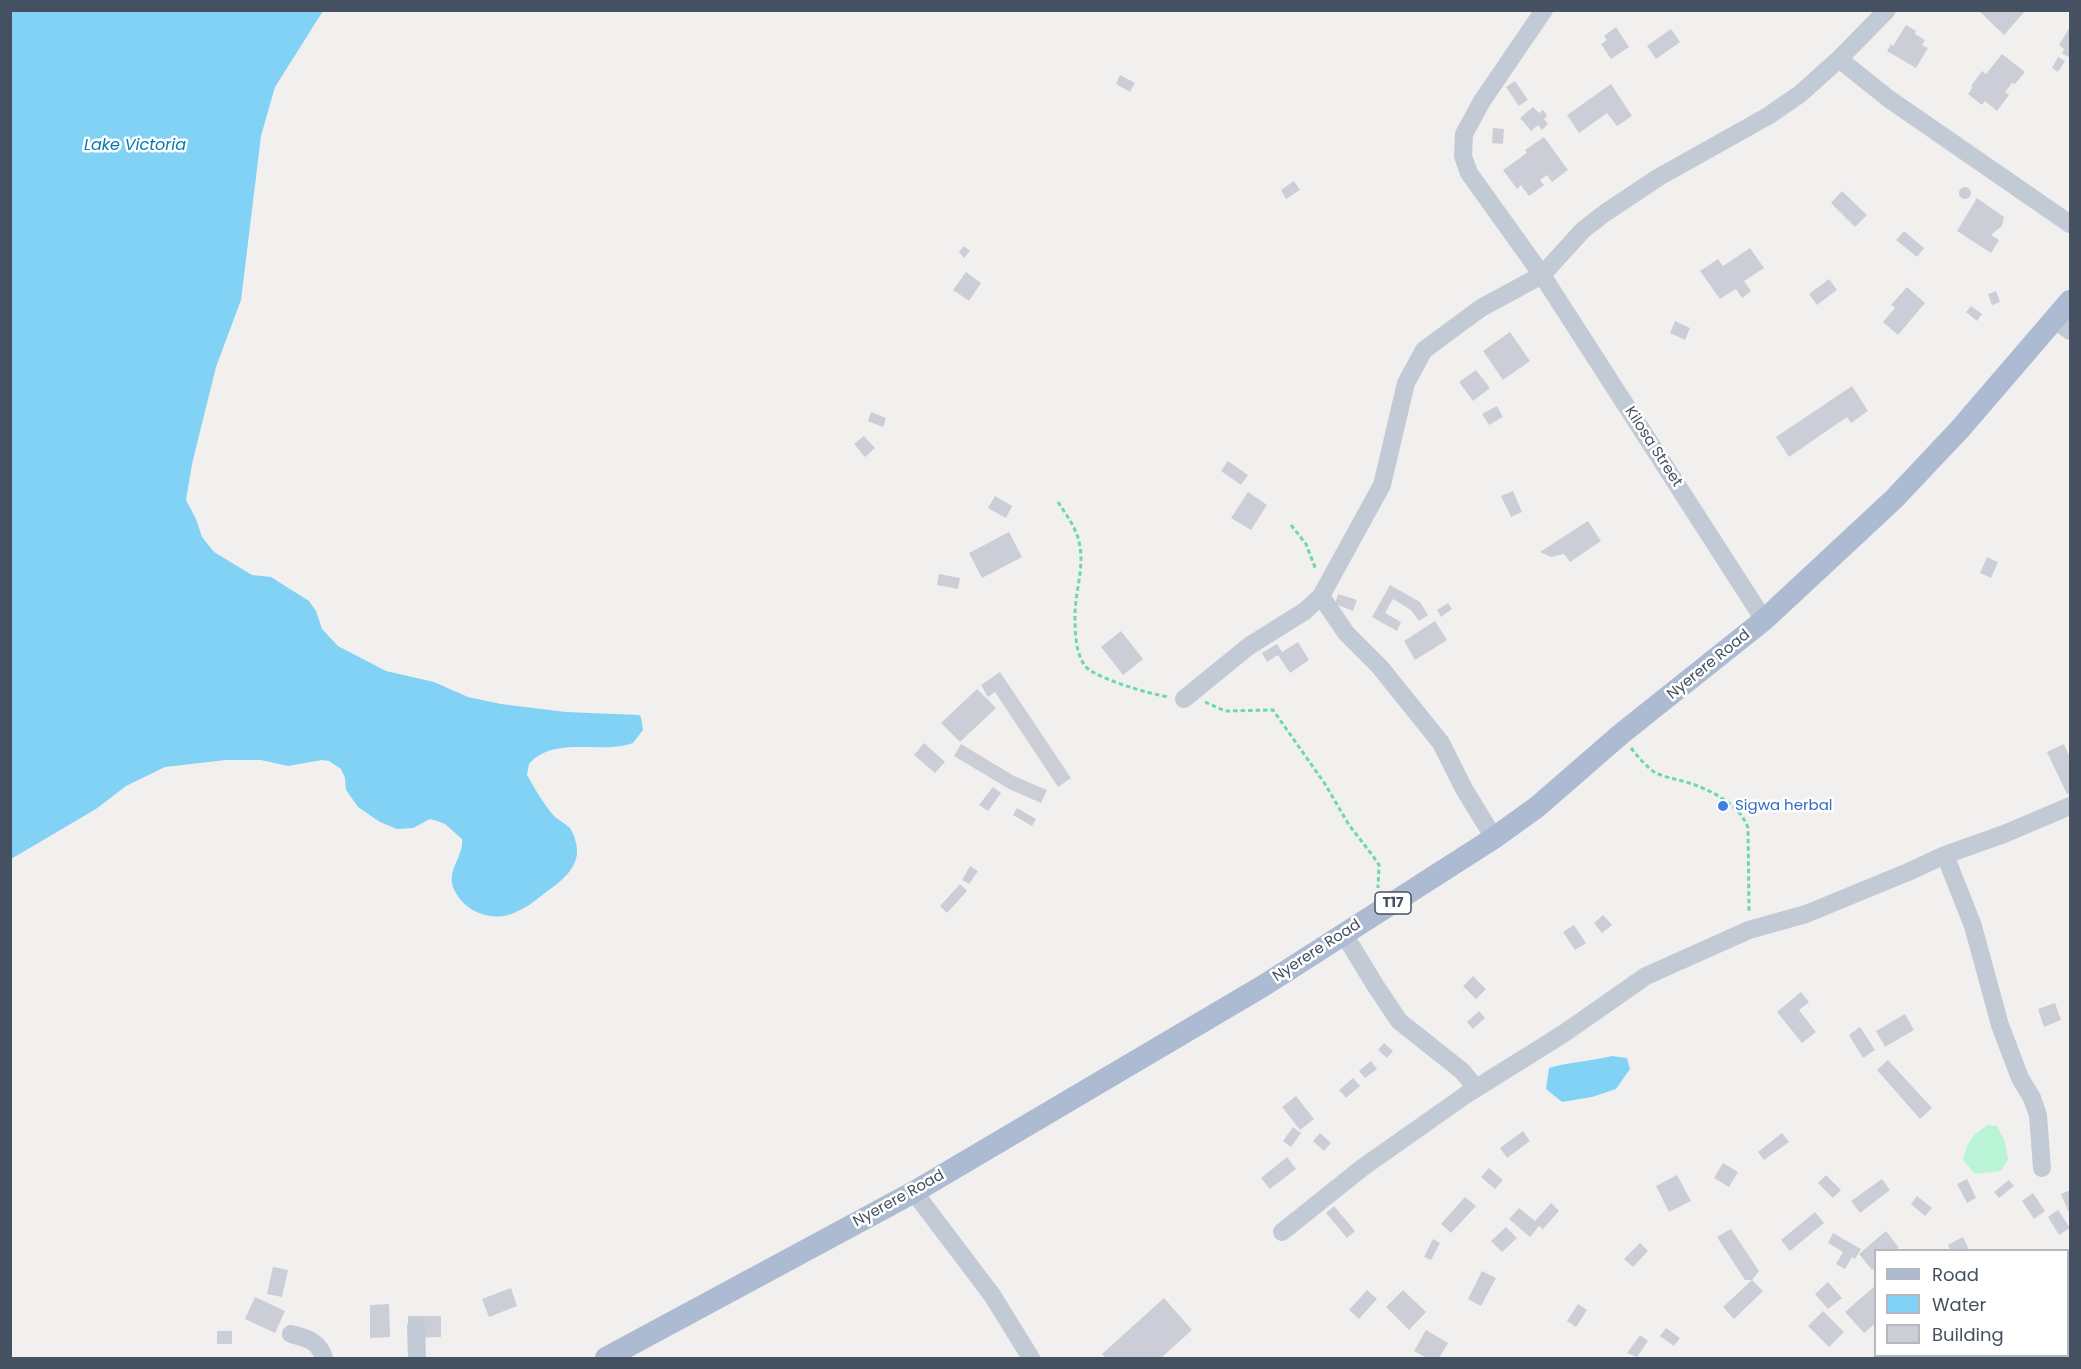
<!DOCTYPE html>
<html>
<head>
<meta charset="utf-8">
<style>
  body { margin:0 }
  #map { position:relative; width:2081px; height:1369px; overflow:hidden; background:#f2f0ef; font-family:Poppins,sans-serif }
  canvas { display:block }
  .frame { position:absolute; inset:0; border:12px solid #455160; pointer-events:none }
  .legend { position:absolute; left:1874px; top:1249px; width:195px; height:108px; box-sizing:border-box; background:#fff; border:2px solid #b5b9bf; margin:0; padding:8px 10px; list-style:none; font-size:18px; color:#455160 }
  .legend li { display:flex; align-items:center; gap:12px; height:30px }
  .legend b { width:30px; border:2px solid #b5b9bf }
</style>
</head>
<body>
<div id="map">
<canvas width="2081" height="1369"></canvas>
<div class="frame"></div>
<ul class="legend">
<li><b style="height:8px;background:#acbbd2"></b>Road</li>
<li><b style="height:16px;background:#82d2f6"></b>Water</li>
<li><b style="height:16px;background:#cbced6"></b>Building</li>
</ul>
</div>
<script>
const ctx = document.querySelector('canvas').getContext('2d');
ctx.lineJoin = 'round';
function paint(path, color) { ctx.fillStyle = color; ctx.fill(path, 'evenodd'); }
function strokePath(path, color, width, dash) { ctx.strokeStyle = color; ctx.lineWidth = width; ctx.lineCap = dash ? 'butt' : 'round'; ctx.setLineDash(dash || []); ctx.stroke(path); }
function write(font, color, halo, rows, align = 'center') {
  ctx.font = font + ' Poppins,sans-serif'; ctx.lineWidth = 5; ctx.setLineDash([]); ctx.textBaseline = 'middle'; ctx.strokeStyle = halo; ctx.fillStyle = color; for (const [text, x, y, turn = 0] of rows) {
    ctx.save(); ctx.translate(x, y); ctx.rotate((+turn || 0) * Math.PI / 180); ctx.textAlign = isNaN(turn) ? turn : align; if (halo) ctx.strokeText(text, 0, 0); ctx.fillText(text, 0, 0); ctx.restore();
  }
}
paint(new Path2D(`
  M1988,1125L1997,1126L2005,1142L2008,1160L2001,1171L1975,1174L1963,1160C1968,1140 1971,1136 1988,1125Z`), '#b9f4d6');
paint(new Path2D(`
  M11,10L323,11L275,87L261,136L241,300L216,367L192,464L186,500L196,519L202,537L214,552L252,575L271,577L309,601L316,611L322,629L338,646L386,671L434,682L468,697L501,704L566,712L639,715L641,717L643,730L633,743C600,755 555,735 529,764L527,775C535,789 544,805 555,817C560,821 566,824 570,828C574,834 577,844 577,850C578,869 559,883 545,893C537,899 528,907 518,911C495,924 463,913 453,887C447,869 464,856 462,839L445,824L437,821L430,819L413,828L397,829L380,822L358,807L346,790L345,778L341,769L329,761L322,760L288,766L261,760H226L165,767L126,786L96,809L11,859Z
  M1612,1056L1627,1058L1630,1069L1616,1089L1592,1097L1562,1102L1546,1089L1549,1068C1569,1062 1591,1061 1612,1056Z`), '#82d2f6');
paint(new Path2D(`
  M1978,10H2026L2004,35Z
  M1906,25L1916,31L1915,34L1925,40L1922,45L1928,48L1916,68L1887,51L1891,44L1893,46Z
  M1616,27L1629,47L1611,59L1601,44L1607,40L1604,36Z
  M2070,27V58L2062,53L2064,49L2059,45Z
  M1671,29L1680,42L1656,59L1647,46Z
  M2002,54L2025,72L2015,84L2012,83L2005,92L2009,95L1997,111L1985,101L1982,105L1968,94L1973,87L1971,86L1982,71L1986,74Z
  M2058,57L2065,61L2058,72L2052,68Z
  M1120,75L1135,83L1130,92L1116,84Z
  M1515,81L1528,100L1519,106L1506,87Z
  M1611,84L1632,116L1617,126L1607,113L1579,133L1567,115Z
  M1533,107L1539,113L1543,110L1547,116L1544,119L1548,124L1542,130L1538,125L1531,131L1520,118Z
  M1493,128L1504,129L1503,144L1492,143Z
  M1544,137L1568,170L1552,182L1547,175L1540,180L1544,185L1529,196L1521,185L1517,189L1503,170L1527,153L1525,150Z
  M1294,181L1300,190L1286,199L1281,190Z
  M1959 193a6 6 0 1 1 12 0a6 6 0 1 1-12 0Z
  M1842,191L1867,215L1855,227L1831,203Z
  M1977,198L2004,217L2002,226L1991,235L1999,240L1991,253L1957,231Z
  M1904,231L1924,248L1917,257L1896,240Z
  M964,246L970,251L964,258L959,252Z
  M1750,248L1764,268L1744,281L1751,291L1742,298L1736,289L1720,299L1700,271L1718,259L1723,266Z
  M966,272L981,283L969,301L953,290Z
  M1829,279L1837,290L1817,305L1809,294Z
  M1907,287L1925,303L1898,335L1883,322L1895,308L1891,305Z
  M1996,291L2000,302L1992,305L1988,294Z
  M1971,306L1982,314L1977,321L1966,312Z
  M1675,321L1690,328L1685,340L1670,333Z
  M1510,332L1530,361L1503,380L1483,351Z
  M1476,370L1490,388L1473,401L1459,382Z
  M1852,386L1868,411L1851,423L1847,417L1789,457L1776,437Z
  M1497,406L1503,417L1489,425L1482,414Z
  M871,412L886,418L883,427L868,421Z
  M864,436L875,448L865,457L854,444Z
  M1228,461L1248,475L1241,485L1221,471Z
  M1513,491L1522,512L1511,517L1501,496Z
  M1248,492L1267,505L1251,530L1231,518Z
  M995,496L1012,506L1006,518L988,508Z
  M1588,521L1601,541L1570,562L1564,554L1551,557L1540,552Z
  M1009,532L1022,557L982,578L969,553Z
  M1987,557L1998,562L1991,578L1980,573Z
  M939,574L960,578L958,589L937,585Z
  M1390,585L1420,602L1428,615L1419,621L1411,610L1393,599L1385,613L1401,622L1397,631L1372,617Z
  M1338,594L1357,600L1353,611L1335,604Z
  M1448,603L1452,609L1441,617L1437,610Z
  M1435,621L1447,640L1415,660L1404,641Z
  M1121,631L1143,659L1123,675L1101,647Z
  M1298,642L1309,660L1290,673L1278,655L1267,662L1262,653L1277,644L1282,652Z
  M1000,672L1071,778L1058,787L995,692L988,697L981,685Z
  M977,689L996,708L960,742L941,723Z
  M924,743L945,762L935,773L914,755Z
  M961,744L1014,776L1047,790L1041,803L1009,789L954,756Z
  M2064,744L2070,758V793L2067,794L2047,752Z
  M993,787L1001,793L988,811L979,805Z
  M1017,808L1036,819L1032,826L1013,815Z
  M970,866L978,871L969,884L962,880Z
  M960,884L967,891L947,913L940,906Z
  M1603,915L1612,925L1602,933L1594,923Z
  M1574,925L1586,943L1575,950L1563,932Z
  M1473,976L1486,989L1476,999L1463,986Z
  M1801,992L1809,1002L1799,1010L1816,1032L1802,1043L1777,1012Z
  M2055,1003L2061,1020L2044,1027L2038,1009Z
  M1479,1011L1485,1018L1473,1029L1467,1022Z
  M1905,1014L1914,1030L1885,1047L1876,1031Z
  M1860,1027L1875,1050L1863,1058L1849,1035Z
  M1384,1043L1393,1051L1387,1058L1378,1050Z
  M1888,1060L1932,1108L1920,1119L1877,1070Z
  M1371,1061L1377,1069L1365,1078L1359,1071Z
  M1353,1078L1360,1086L1346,1098L1339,1090Z
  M1296,1096L1314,1119L1300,1130L1282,1107Z
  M1293,1127L1301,1133L1291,1147L1283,1141Z
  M1523,1131L1530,1141L1507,1158L1500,1148Z
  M1320,1133L1331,1143L1324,1151L1313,1141Z
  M1782,1133L1789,1142L1764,1160L1758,1152Z
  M1287,1157L1296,1169L1270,1189L1261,1178Z
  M1723,1163L1738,1172L1729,1187L1714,1178Z
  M1489,1168L1503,1180L1495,1189L1481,1177Z
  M1677,1175L1691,1201L1669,1212L1656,1186Z
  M1826,1175L1841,1190L1833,1198L1818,1183Z
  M1882,1179L1890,1190L1860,1213L1851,1201Z
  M1967,1179L1976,1198L1967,1203L1957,1184Z
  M2009,1180L2014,1186L1999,1198L1994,1192Z
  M2070,1190V1215L2061,1194Z
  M2033,1193L2045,1211L2034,1219L2022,1201Z
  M1917,1196L1932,1208L1925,1216L1911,1204Z
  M1465,1197L1476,1206L1451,1233L1441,1224Z
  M1551,1203L1559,1211L1543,1229L1539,1226L1530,1237L1509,1219L1519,1208L1535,1221Z
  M1334,1206L1355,1231L1347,1238L1326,1213Z
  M2058,1210L2070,1228L2059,1235L2048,1217Z
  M1815,1212L1824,1223L1790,1251L1781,1240Z
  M1506,1227L1517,1238L1502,1252L1491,1241Z
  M1731,1229L1759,1271L1752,1280H1745L1717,1237Z
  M1886,1231L1899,1248L1896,1250H1876V1267L1872,1270L1859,1254Z
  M1833,1233L1861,1249L1855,1259L1852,1257L1845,1269L1836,1264L1843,1252L1828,1243Z
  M1963,1237L1969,1250H1950L1948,1245Z
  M1433,1239L1440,1243L1431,1260L1424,1257Z
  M1640,1243L1648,1251L1633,1267L1624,1259Z
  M273,1267L288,1270L282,1297L267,1294Z
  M1482,1271L1496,1278L1481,1306L1468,1299Z
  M1752,1280L1763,1291L1734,1319L1723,1307Z
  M1828,1282L1842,1298L1828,1309L1815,1294Z
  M1876,1285V1323L1864,1333L1845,1312Z
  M511,1288L517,1306L489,1317L482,1299Z
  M1367,1290L1377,1299L1359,1319L1349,1310Z
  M1403,1290L1426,1312L1409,1330L1386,1307Z
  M255,1297L285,1311L275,1333L245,1319Z
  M1164,1298L1192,1330L1161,1358H1106L1102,1354Z
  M389,1304L390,1337L370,1338V1305Z
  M1578,1304L1587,1310L1576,1327L1567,1321Z
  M2068,1309L2070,1312V1328L2068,1331Z
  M1823,1311L1844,1332L1829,1347L1808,1326Z
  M408,1316H441V1337L408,1338Z
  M1666,1328L1680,1338L1674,1346L1660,1336Z
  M1426,1330L1448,1343L1439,1358H1427L1414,1351Z
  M217,1331H232V1344H217Z
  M2070,1333V1357L2056,1358L2054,1356H2068V1335Z
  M1640,1335L1648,1341L1637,1357L1627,1353Z`), '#cbced6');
strokePath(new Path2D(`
  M1058,502C1067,516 1078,530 1080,547C1084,570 1074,596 1075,620C1075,634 1076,657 1087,668C1101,680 1150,694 1169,697
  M1291,525L1306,544L1316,570
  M1205,702L1225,711L1273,710L1325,784L1349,825L1373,856L1379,865L1378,888
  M1631,748C1638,757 1645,765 1654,772C1664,777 1675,779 1686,782C1709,789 1740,804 1748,828L1749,911`), '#6dd7ad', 3, [4.5, 3]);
strokePath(new Path2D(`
  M1544,10L1482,101L1464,134L1463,156L1469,173L1542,275L1764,620
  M1839,59L1889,99L2070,224
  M2055,320L2070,331
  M1321,596L1346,633L1380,667L1441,743L1464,789L1494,838
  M1184,699L1249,646L1305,611L1321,596L1382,485L1406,383L1424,350L1481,308L1542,275L1583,230L1605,213L1659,177L1768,116L1800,94L1839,59L1887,10
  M1945,855L1973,926L2000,1025L2020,1078L2032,1098L2038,1115L2042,1168
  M1344,934L1375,985L1399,1021L1462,1071L1476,1088
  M914,1192L992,1295L1031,1358
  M1282,1232L1362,1168L1467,1094L1563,1034L1646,976L1749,930L1806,914L1908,872L1945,855L2004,834L2070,806
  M416,1327L417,1358
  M291,1334C307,1338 319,1341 324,1358`), '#c2cad6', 18);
strokePath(new Path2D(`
  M606,1358L914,1192L1263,986L1494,838L1537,807L1621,734L1764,620L1894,499L1960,429L2070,301`), '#acbbd2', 22);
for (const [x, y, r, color] of [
  [1723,806,6,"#3f7fe0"]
]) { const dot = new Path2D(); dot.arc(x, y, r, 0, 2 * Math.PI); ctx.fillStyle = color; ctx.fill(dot); strokePath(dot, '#fff', 2); }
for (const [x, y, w] of [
  [1393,903,36]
]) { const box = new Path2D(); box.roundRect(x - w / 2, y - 11, w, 22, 4.5); ctx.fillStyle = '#fff'; ctx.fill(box); strokePath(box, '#455160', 1.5); }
write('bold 14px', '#455160', null, [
  ["T17",1393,903]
]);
write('15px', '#455160', '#fff', [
  ["Kilosa Street",1653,447,57],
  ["Nyerere Road",1709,665,-39],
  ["Nyerere Road",1317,951,-33],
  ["Nyerere Road",899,1199,-29]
]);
write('15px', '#366cbe', '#fff', [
  ["Sigwa herbal",1735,806]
], 'left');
write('italic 16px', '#017ab0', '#fff', [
  ["Lake Victoria",135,146]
]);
</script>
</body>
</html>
